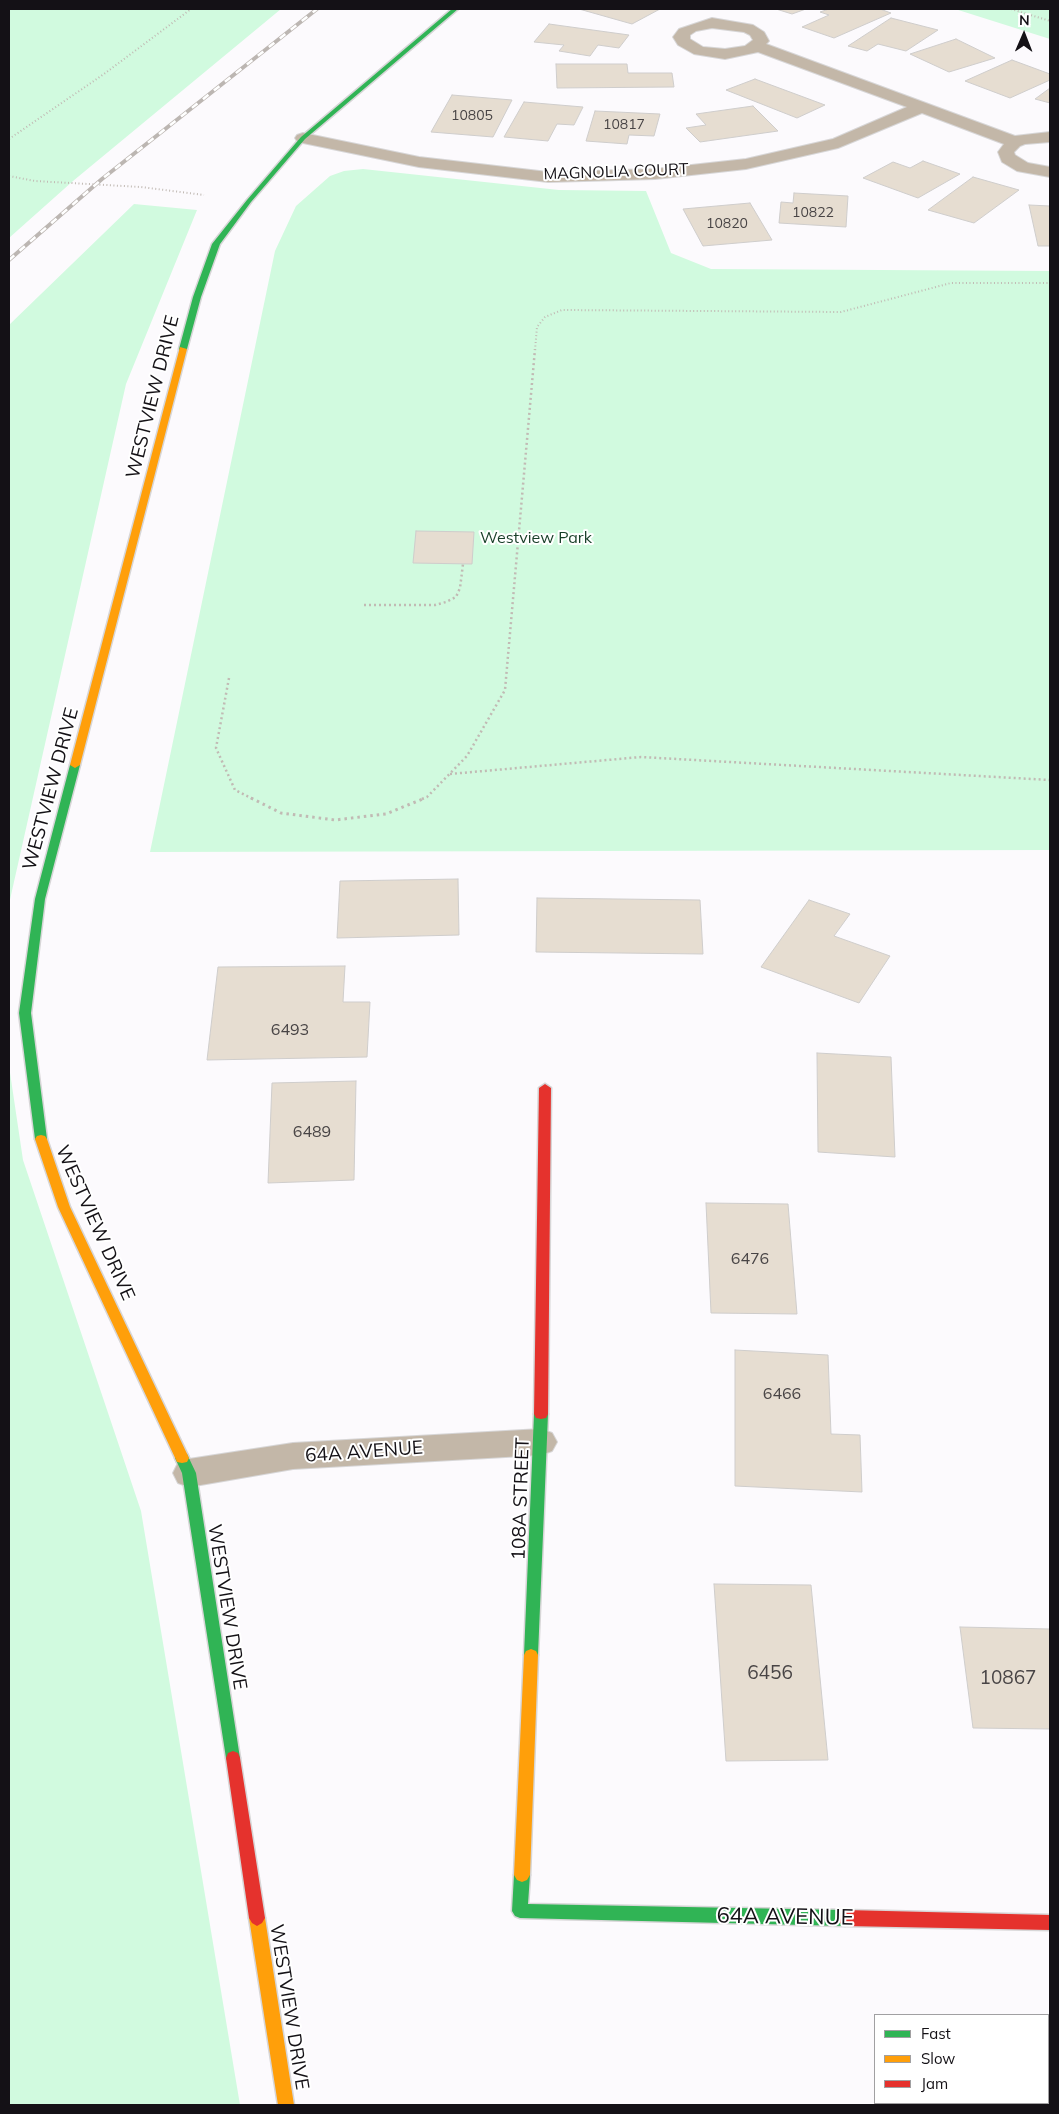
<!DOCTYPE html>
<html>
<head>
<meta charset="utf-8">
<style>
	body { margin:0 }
	#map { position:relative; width:1059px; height:2114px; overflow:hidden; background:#fcfafd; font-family:Mulish,sans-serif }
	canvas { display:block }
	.frame { position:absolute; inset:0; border:10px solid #141116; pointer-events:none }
	.legend { position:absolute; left:874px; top:2014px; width:175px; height:90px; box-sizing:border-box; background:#fff; border:1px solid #a1a0a2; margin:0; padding:6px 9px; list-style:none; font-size:15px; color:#141116 }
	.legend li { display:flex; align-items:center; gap:10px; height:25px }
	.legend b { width:25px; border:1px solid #a1a0a2 }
	.north { position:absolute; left:999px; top:10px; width:50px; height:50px; -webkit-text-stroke:4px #fff; paint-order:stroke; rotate:1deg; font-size:14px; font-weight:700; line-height:20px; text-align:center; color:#141116 }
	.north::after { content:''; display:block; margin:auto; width:18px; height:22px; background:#141116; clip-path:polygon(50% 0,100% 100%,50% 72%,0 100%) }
</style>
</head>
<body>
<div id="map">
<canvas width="1059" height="2114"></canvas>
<div class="frame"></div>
<ul class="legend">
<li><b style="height:6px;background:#30b455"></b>Fast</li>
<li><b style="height:6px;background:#ff9f0a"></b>Slow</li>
<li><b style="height:6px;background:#e5322d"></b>Jam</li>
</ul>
<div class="north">N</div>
</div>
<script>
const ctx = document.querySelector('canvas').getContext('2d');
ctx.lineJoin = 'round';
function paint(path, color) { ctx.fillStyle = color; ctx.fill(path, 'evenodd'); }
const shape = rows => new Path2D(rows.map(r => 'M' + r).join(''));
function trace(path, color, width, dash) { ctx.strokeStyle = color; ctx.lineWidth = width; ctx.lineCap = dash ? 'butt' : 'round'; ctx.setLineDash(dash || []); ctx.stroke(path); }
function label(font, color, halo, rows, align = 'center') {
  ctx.font = font + ' Mulish,sans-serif'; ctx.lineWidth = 4; ctx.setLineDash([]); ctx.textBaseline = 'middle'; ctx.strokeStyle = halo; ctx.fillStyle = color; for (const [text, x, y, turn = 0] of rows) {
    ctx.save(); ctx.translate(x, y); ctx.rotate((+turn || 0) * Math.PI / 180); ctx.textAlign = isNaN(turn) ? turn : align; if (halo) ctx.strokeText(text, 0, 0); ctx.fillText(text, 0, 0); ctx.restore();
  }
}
paint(shape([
	[9,9,281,9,73,181,9,238],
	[955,9,1050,9,1050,39],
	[363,169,559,190,646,191,671,253,711,269,1050,271,1050,850,150,852,275,251,296,206,330,176,344,171],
	[134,204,197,210,126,384,9,904,9,325],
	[9,1066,23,1160,141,1511,240,2105,9,2105]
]), '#d1fadf');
const building = shape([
	[579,9,660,9,632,24,579,9],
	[776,9,806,9,792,14,776,9],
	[829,9,880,9,891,13,834,38,802,27,829,15,820,12,829,9],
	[891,18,938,30,906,51,878,44,867,51,848,46,891,18],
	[549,24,629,35,619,48,598,45,590,56,559,51,564,45,534,42,549,24],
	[956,39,995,58,949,72,910,54,956,39],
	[1012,60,1050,74,1050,80,1010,98,965,81,1012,60],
	[556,64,627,64,628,73,672,73,674,87,557,88,556,64],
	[755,79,825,105,797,118,726,90,755,79],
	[1050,88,1050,103,1035,99,1050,88],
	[452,95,512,100,493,137,431,132,452,95],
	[524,102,583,107,574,125,557,124,548,141,504,137,524,102],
	[753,106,778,131,700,142,686,128,706,125,696,114,753,106],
	[595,111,660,114,654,136,629,135,627,144,586,141,595,111],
	[923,161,960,174,918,198,863,178,893,162,910,168,923,161],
	[973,177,1019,190,974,223,928,210,973,177],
	[794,193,848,196,846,227,779,223,781,202,793,203,794,193],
	[750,203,772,240,703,246,683,209,750,203],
	[1029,205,1050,206,1050,246,1038,246,1029,205],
	[416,531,474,532,472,564,413,563,416,531],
	[458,879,459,935,337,938,340,881,458,879],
	[537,898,700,900,703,954,536,952,537,898],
	[809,900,850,914,834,936,890,956,859,1003,761,967,809,900],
	[345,966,343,1002,370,1002,367,1057,207,1060,218,967,345,966],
	[817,1053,891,1057,895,1157,818,1152,817,1053],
	[356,1081,354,1180,268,1183,272,1083,356,1081],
	[706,1203,788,1204,797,1314,711,1313,706,1203],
	[735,1350,828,1355,831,1434,860,1435,862,1492,735,1486,735,1350],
	[714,1584,811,1585,828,1760,726,1761,714,1584],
	[960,1627,1050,1629,1050,1729,973,1728,960,1627]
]);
paint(building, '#e6ddd1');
trace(building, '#cfcdcc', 1);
const street = shape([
	[712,18,753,25,764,32,769,41,766,44,1015,136,1050,132,1050,142,1025,144,1020,146,1014,152,1015,155,1028,163,1050,167,1050,177,1017,171,1002,162,998,152,1004,144,922,113,838,148,746,169,655,179,548,182,419,167,303,143,297,141,295,138,297,135,303,133,419,157,548,172,655,169,746,159,833,139,907,107,758,52,725,59,694,54,678,45,673,37,679,29,712,18],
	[712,28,744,32,750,35,753,40,745,46,725,49,703,47,690,39,690,35,696,31,712,28],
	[541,1429,552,1433,557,1442,552,1451,541,1455,293,1469,189,1487,178,1483,173,1473,178,1463,189,1459,293,1443,541,1429]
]);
const fast = shape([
	[452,9,458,9,305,139,251,202,220,244,201,297,187,349,180,351,179,349,193,297,212,244,247,200,301,137,452,9],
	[75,762,80,765,45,899,31,1013,47,1139,45,1142,41,1143,37,1142,35,1139,19,1013,35,899,70,765,75,762],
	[541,1409,546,1410,548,1414,538,1655,536,1659,531,1661,526,1659,524,1655,534,1414,536,1410,541,1409],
	[182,1453,187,1454,196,1473,240,1758,238,1763,233,1765,228,1763,226,1758,182,1473,175,1458,177,1454,182,1453],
	[522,1868,527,1870,530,1875,528,1904,845,1910,850,1913,853,1918,850,1923,845,1926,520,1918,515,1916,512,1911,514,1875,517,1870,522,1868]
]);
const slow = shape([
	[180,347,187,349,80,765,75,768,70,765,180,347],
	[41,1135,45,1136,47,1139,70,1207,189,1458,187,1462,182,1463,177,1462,58,1207,35,1139,37,1136,41,1135],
	[531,1649,536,1651,538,1655,530,1875,527,1880,522,1882,517,1880,514,1875,524,1655,526,1651,531,1649],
	[257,1910,262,1913,265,1918,294,2105,278,2105,249,1918,252,1913,257,1910]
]);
const jam = shape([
	[545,1084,551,1088,548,1414,546,1418,541,1419,536,1418,534,1414,539,1088,545,1084],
	[233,1751,238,1753,240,1758,265,1918,262,1923,257,1926,252,1923,249,1918,226,1758,228,1753,233,1751],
	[845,1910,1050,1915,1050,1930,845,1926,840,1923,837,1918,840,1913,845,1910]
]);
trace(street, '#d7d6d7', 2);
trace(fast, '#d7d6d7', 3);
trace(slow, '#d7d6d7', 3);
trace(jam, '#d7d6d7', 3);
trace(shape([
	[1011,9,1050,21],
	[9,139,104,74,191,9],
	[9,176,35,181,141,187,204,195],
	[535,350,537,327,545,317,562,310,841,312,951,283,1050,283]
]), '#c1bab4', 2, [1, 2.5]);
trace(shape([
	[364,605,435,605,446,602,456,597,460,588,463,564],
	[229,678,216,748,235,790,253,799],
	[450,774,641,757,1050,780],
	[422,799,427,797,467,756,505,690,535,349]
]), '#c1bab4', 2.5, [2, 3]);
trace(shape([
	[251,798,281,813,335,820,386,814,425,798]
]), '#c1bab4', 3, [2.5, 4]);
paint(street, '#c3b7a8');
paint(fast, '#30b455');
paint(slow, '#ff9f0a');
paint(jam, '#e5322d');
const rail = shape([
	[9,260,102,179,317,9]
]);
trace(rail, '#bcb6b2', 4);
trace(rail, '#fff', 2.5, [7]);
label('14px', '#484445', null, [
	["10805",472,116],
	["10817",624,125],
	["10822",813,213],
	["10820",727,224]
]);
label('16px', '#141116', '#fff', [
	["MAGNOLIA COURT",616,172,-2]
]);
label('16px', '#173e27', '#fff', [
	["Westview Park",536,538]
]);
label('16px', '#484445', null, [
	["6493",290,1030],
	["6489",312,1132],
	["6476",750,1259],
	["6466",782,1394]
]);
label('19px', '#141116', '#fff', [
	["WESTVIEW DRIVE",153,397,-76],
	["WESTVIEW DRIVE",51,789,-75],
	["WESTVIEW DRIVE",95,1223,66],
	["64A AVENUE",364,1452,-4],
	["108A STREET",521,1499,-88],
	["WESTVIEW DRIVE",227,1607,81],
	["WESTVIEW DRIVE",289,2007,81]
]);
label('19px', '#484445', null, [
	["6456",770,1673],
	["10867",1008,1678]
]);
label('22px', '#141116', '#fff', [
	["64A AVENUE",785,1917,1]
]);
</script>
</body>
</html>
